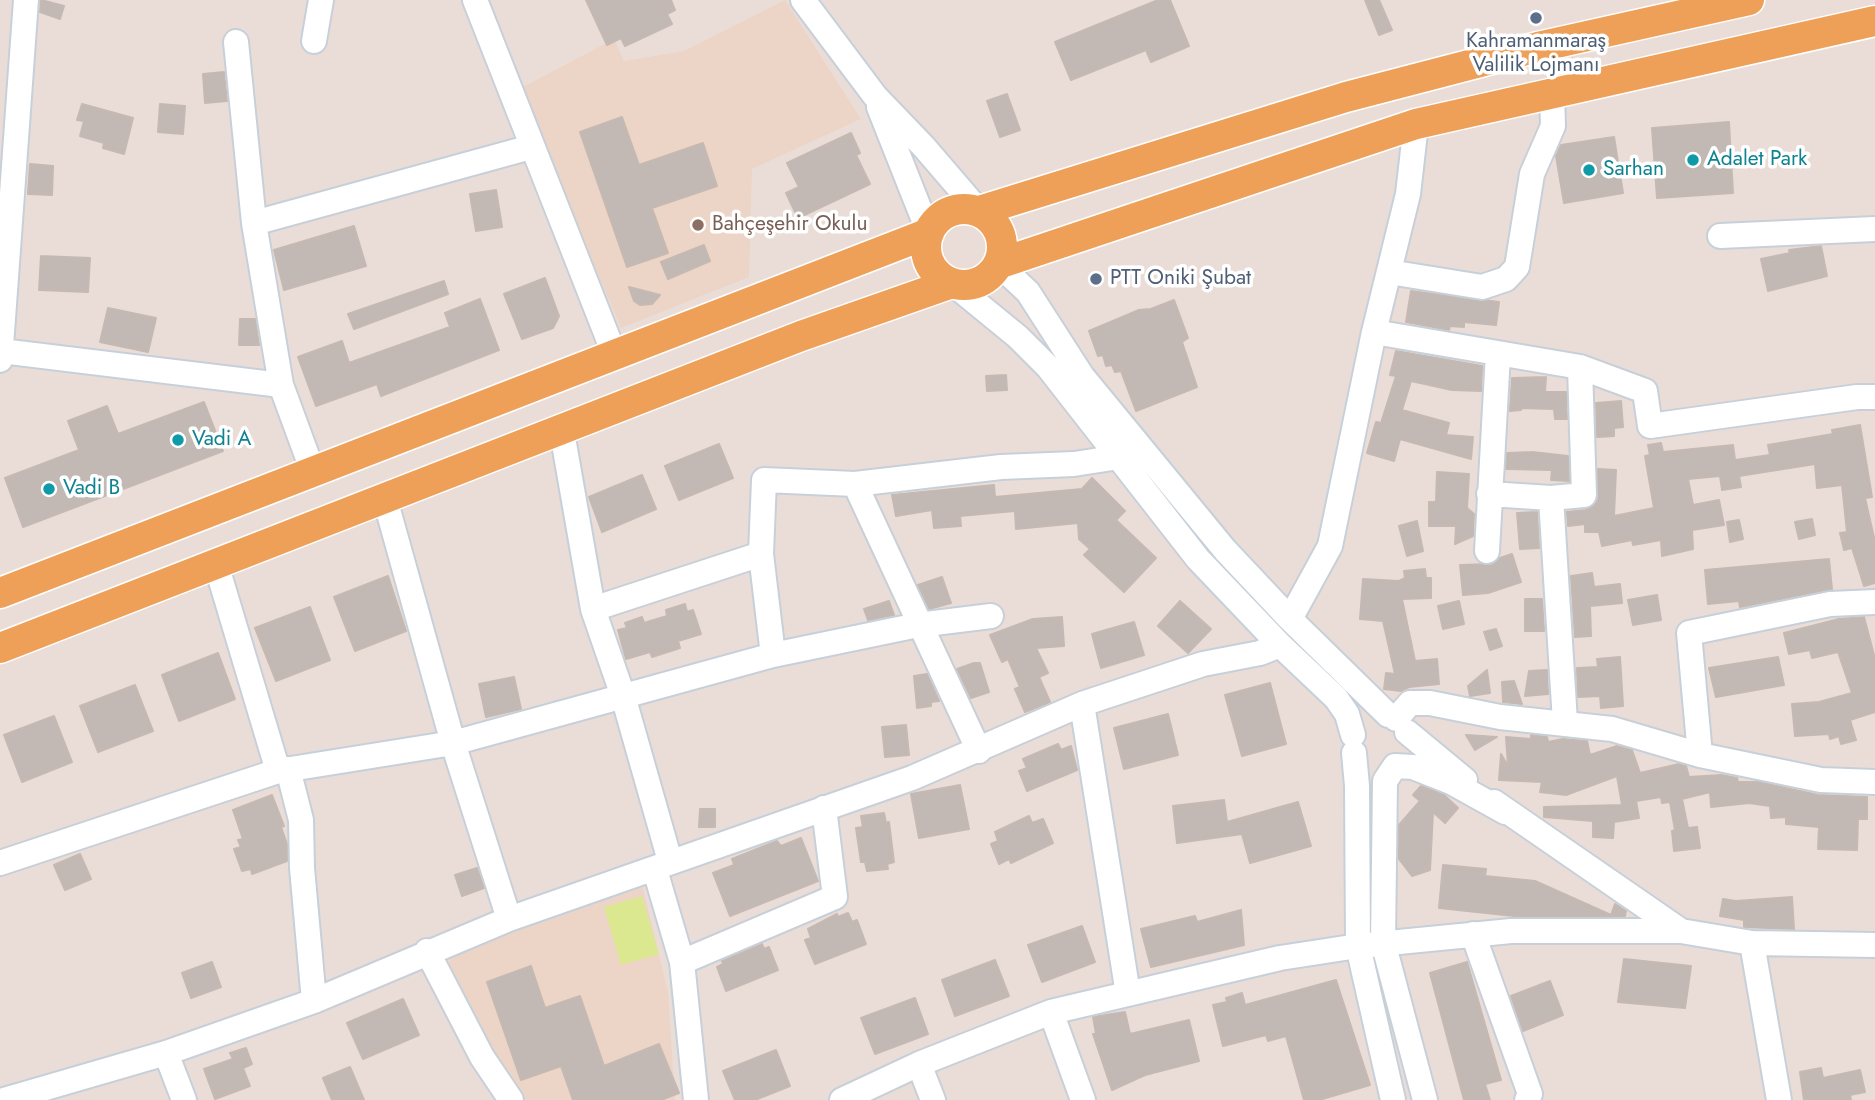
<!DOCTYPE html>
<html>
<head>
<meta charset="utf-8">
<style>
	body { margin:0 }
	canvas { display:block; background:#eaddd8 }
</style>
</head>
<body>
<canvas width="1875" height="1100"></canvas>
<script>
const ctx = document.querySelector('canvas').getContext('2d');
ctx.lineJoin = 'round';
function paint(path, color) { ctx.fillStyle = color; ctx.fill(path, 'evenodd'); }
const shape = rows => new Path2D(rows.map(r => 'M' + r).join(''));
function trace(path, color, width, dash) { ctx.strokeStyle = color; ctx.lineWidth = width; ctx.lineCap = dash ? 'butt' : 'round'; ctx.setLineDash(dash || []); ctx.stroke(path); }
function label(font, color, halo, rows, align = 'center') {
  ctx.font = font + ' Jost,sans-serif'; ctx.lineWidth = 7; ctx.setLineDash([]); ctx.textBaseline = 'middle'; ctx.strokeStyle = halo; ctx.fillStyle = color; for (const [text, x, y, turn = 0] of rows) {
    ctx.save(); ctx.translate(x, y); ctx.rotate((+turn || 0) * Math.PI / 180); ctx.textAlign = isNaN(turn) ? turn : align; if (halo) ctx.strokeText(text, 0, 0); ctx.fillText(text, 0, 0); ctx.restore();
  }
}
paint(shape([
	[785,0,861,119,752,169,749,277,621,328,519,89,614,39,624,61,684,51],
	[633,883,643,888,668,992,675,1100,518,1100,447,970,451,954]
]), '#ecd5c7');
paint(shape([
	[642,896,659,954,621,965,604,907]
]), '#dce890');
const building = shape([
	[41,0,64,6,60,19,40,12,41,0],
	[586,0,671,0,675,10,667,14,672,24,625,46,621,38,607,45,586,0],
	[1158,0,1170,0,1189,46,1151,62,1146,50,1071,80,1055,42,1158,0],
	[1365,0,1379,0,1392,30,1379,35,1365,0],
	[224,72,227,101,205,103,203,74,224,72],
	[1007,94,1020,130,1000,137,987,101,1007,94],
	[82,104,133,118,124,154,103,148,104,143,80,136,84,121,77,120,82,104],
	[160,104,185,106,183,134,158,132,160,104],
	[622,117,639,165,703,143,717,186,652,208,668,253,627,267,580,132,622,117],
	[1729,122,1733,193,1657,198,1652,128,1729,122],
	[851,133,860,153,856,155,870,184,798,218,786,193,799,187,787,163,851,133],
	[1614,137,1623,193,1564,203,1556,156,1561,145,1614,137],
	[30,164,53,166,52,195,28,194,30,164],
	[496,190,502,227,476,231,470,194,496,190],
	[354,226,366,266,284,290,274,250,354,226],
	[704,245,710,261,668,279,661,262,704,245],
	[1821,246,1827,276,1768,291,1761,259,1790,253,1789,250,1821,246],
	[41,256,90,258,88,292,39,290,41,256],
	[545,278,559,316,553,328,522,339,504,294,545,278],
	[444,281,448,294,354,329,348,314,444,281],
	[629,287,660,295,652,304,640,305,634,301,629,287],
	[1411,291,1499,302,1496,325,1464,322,1464,327,1450,326,1449,330,1406,322,1411,291],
	[480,299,499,350,381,396,377,384,316,406,298,357,342,341,349,363,450,327,445,313,480,299],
	[1174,300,1188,338,1182,342,1197,387,1136,411,1121,371,1115,372,1112,365,1106,366,1103,355,1098,356,1089,331,1139,310,1151,309,1174,300],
	[108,308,156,318,148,352,100,342,108,308],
	[240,319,255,319,259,345,239,345,240,319],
	[1396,351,1482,366,1481,391,1452,390,1411,381,1402,410,1449,423,1446,435,1473,437,1471,459,1400,439,1394,461,1367,453,1376,422,1381,423,1396,376,1390,375,1396,351],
	[1006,375,1007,390,987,391,986,376,1006,375],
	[1546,377,1545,392,1566,392,1567,419,1555,419,1554,409,1521,408,1521,410,1510,411,1512,378,1546,377],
	[1621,401,1623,427,1614,428,1614,436,1597,437,1596,403,1621,401],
	[204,402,223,451,23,527,5,478,79,450,68,421,107,406,118,434,204,402],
	[1860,425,1872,497,1865,498,1875,542,1875,583,1864,586,1852,548,1844,550,1840,533,1847,532,1842,485,1817,488,1815,464,1739,476,1741,487,1722,490,1720,476,1688,479,1693,505,1719,500,1724,525,1692,530,1693,549,1662,556,1661,540,1633,545,1632,540,1602,546,1599,532,1585,532,1585,524,1568,526,1567,512,1586,510,1597,502,1598,469,1616,470,1614,516,1654,508,1645,456,1650,455,1648,445,1661,443,1663,452,1733,445,1735,460,1770,455,1768,445,1833,434,1832,430,1860,425],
	[719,444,733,478,679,500,665,466,719,444],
	[1532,452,1568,456,1569,481,1551,480,1552,470,1506,469,1507,453,1532,452],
	[1437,472,1469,474,1467,508,1474,514,1473,536,1455,544,1456,526,1429,526,1429,502,1436,502,1437,472],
	[642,475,656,509,602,532,589,497,642,475],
	[1092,478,1125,511,1116,520,1156,558,1124,592,1084,555,1090,549,1079,539,1078,523,1016,529,1015,511,960,516,961,526,934,528,932,510,896,516,892,495,994,485,995,497,1082,489,1092,478],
	[1537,512,1539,548,1520,549,1517,513,1537,512],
	[1812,519,1815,535,1799,539,1795,522,1812,519],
	[1739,520,1743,539,1730,542,1727,522,1739,520],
	[1417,521,1423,551,1407,556,1399,526,1417,521],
	[1512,554,1521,582,1488,593,1463,595,1460,565,1493,564,1500,558,1512,554],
	[1829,559,1832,589,1740,607,1739,601,1708,604,1705,570,1829,559],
	[1425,569,1426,578,1431,578,1431,598,1402,599,1415,661,1437,659,1439,684,1409,687,1401,691,1384,689,1386,673,1395,674,1383,621,1360,619,1363,579,1399,581,1405,578,1404,571,1425,569],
	[1592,573,1594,587,1620,584,1622,603,1590,606,1591,636,1575,637,1571,576,1592,573],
	[388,576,406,631,355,651,334,597,388,576],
	[942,577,951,603,929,609,918,585,942,577],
	[1657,595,1661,620,1633,625,1628,600,1657,595],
	[1525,599,1542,599,1544,631,1525,631,1525,599],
	[889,601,894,615,868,620,864,609,889,601],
	[1180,601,1211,629,1188,653,1158,626,1180,601],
	[1459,601,1464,624,1443,629,1438,606,1459,601],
	[685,604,687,612,693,610,701,634,678,641,680,648,652,657,650,652,626,659,618,630,627,628,625,623,642,617,644,623,667,616,666,610,685,604],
	[310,607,330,660,276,681,255,628,310,607],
	[1062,617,1064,646,1036,648,1048,673,1039,677,1050,702,1025,712,1015,689,1020,687,1008,659,1002,662,990,635,1033,619,1062,617],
	[1864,617,1875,659,1875,712,1850,720,1856,740,1841,744,1839,736,1830,739,1829,734,1795,736,1792,704,1819,702,1852,693,1838,652,1812,658,1810,650,1789,654,1784,633,1839,619,1864,617],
	[1134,622,1144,655,1101,668,1092,634,1134,622],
	[1496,629,1502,646,1490,650,1484,632,1496,629],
	[218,653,235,699,179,721,162,675,218,653],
	[1620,657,1623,706,1601,708,1600,696,1578,697,1577,668,1598,667,1597,659,1620,657],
	[1778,657,1784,685,1716,697,1709,668,1778,657],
	[974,663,980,663,989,692,971,698,957,669,974,663],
	[1487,670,1490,693,1470,696,1468,686,1487,670],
	[1547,670,1548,694,1525,696,1529,671,1547,670],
	[927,674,939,701,931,702,931,706,917,708,914,676,927,674],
	[514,677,521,709,486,717,479,684,514,677],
	[1514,681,1522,704,1503,702,1502,682,1514,681],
	[1270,683,1286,744,1242,756,1225,695,1270,683],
	[135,685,153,731,98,752,80,706,135,685],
	[1168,714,1178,755,1124,769,1114,728,1168,714],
	[54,716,72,762,22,782,4,735,54,716],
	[906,725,909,755,885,757,882,727,906,725],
	[1466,735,1497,737,1475,750,1466,735],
	[1531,735,1547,737,1548,742,1563,739,1587,741,1590,755,1617,746,1632,750,1640,773,1679,764,1686,766,1689,777,1721,775,1737,778,1738,782,1759,782,1818,795,1867,797,1867,819,1858,819,1857,850,1818,849,1819,827,1786,824,1786,817,1771,818,1770,806,1749,803,1711,807,1710,792,1682,799,1688,828,1697,827,1700,848,1674,851,1672,831,1675,830,1670,802,1662,803,1661,797,1636,801,1639,818,1614,822,1613,838,1593,837,1593,821,1544,817,1544,807,1622,805,1617,776,1566,795,1540,792,1542,782,1499,780,1501,754,1508,766,1506,737,1531,739,1531,735],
	[1058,744,1061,750,1071,746,1077,770,1027,791,1019,771,1027,768,1023,759,1058,744],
	[960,785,969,829,919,838,911,794,960,785],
	[1421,786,1444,795,1458,808,1445,823,1433,812,1430,870,1412,876,1399,859,1399,825,1420,801,1413,795,1421,786],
	[272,795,284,826,281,827,287,844,287,861,252,874,251,869,242,871,234,849,241,847,238,840,243,839,233,810,272,795],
	[1224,800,1227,822,1298,802,1311,846,1250,863,1242,834,1177,843,1173,806,1224,800],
	[700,809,715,809,715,827,699,827,700,809],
	[884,813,886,823,889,822,894,862,887,864,888,869,867,871,865,862,861,862,856,828,863,827,861,816,884,813],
	[1029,816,1032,823,1043,819,1053,843,1011,863,1009,859,999,864,991,844,998,841,995,832,1029,816],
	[801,838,818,881,730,916,713,873,734,865,732,859,777,841,781,846,801,838],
	[80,854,91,879,65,890,54,865,80,854],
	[1443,865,1486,869,1485,876,1535,881,1611,915,1615,904,1626,911,1625,916,1514,916,1439,908,1443,865],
	[477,868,484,888,462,896,455,875,477,868],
	[1792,897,1794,929,1744,927,1744,920,1720,916,1723,899,1736,901,1792,897],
	[1241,910,1244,945,1151,967,1141,929,1195,916,1197,922,1241,910],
	[848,913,852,922,857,920,866,944,815,964,805,940,811,938,808,929,837,914,838,917,848,913],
	[1082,926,1095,962,1042,982,1028,945,1082,926],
	[762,944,764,949,769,947,778,970,726,991,717,967,723,964,722,961,762,944],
	[1624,959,1691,966,1685,1008,1618,1002,1624,959],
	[995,960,1009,996,955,1016,942,980,995,960],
	[212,962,221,987,191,998,182,973,212,962],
	[1467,962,1501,1080,1485,1084,1490,1100,1464,1100,1430,973,1467,962],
	[531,966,545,1008,580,996,604,1066,659,1044,679,1093,661,1100,573,1100,561,1066,521,1080,487,982,531,966],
	[1336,980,1370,1085,1319,1100,1304,1100,1286,1036,1268,1041,1266,1035,1223,1046,1213,1005,1227,1002,1226,998,1242,993,1245,1005,1336,980],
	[1550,981,1563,1015,1523,1031,1511,996,1550,981],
	[915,998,928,1034,875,1054,861,1018,915,998],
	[403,999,419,1035,363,1059,347,1023,403,999],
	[1125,1012,1130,1034,1189,1020,1199,1061,1145,1075,1112,1090,1093,1034,1096,1034,1093,1017,1125,1012],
	[246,1048,252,1064,243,1068,250,1086,215,1099,204,1069,233,1059,230,1053,246,1048],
	[776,1050,790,1086,755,1100,735,1100,723,1071,776,1050],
	[350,1067,364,1100,332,1100,323,1078,350,1067],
	[1821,1068,1823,1078,1860,1070,1865,1092,1850,1095,1851,1100,1804,1100,1800,1072,1821,1068]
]);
paint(building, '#c2b9b4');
trace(building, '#c5b9b2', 2);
const minor = shape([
	[475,0,615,356],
	[803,0,875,96,924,147,979,211],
	[314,41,321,0],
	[236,42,254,223,281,385,313,472],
	[879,107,929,233],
	[254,223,531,147],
	[1720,236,1875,229],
	[998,264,1028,292,1082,376,1225,550,1290,619,1388,715],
	[1389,272,1482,287,1506,279,1517,267,1532,174,1553,126,1552,93],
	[952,283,1018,337,1048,367,1198,559,1280,645,1336,698,1347,714,1353,735],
	[1374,332,1580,367,1645,391,1650,426,1857,397,1875,397],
	[1,351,281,385],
	[0,360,26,0],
	[562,432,593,609,623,696,670,861],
	[855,484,979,751],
	[1489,494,1551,498,1584,495,1580,367],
	[1551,498,1565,722],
	[385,499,453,743,509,919],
	[1487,551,1498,354],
	[216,564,278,771],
	[593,609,761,554],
	[1290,619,1330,546,1374,332,1408,194,1416,124],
	[773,655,761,554,764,480,855,484,1001,467,1074,464,1119,457],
	[1082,704,1128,994],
	[1396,719,1410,703,1430,703,1500,717,1612,729,1700,755,1821,780,1875,782],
	[1407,732,1465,780],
	[1354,753,1357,786,1358,946,1393,1100],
	[1700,755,1689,633,1830,604,1875,602],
	[288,769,301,820,302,868,314,1001],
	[1494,802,1681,931],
	[0,863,278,771,453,743,773,655,918,625,991,616],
	[655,870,682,962,696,1100],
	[1473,934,1530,1094,1527,1100],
	[1752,943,1779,1100],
	[427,951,482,1057,511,1100],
	[682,962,835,897,824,808],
	[1051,1012,1083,1100],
	[166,1053,184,1100],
	[919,1064,933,1100],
	[4,1100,166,1053,314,1001,509,919,912,778,1082,704,1203,664,1260,653,1280,645],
	[842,1100,919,1064,1051,1012,1280,958,1358,946,1511,931,1681,931,1752,943,1875,945],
	[1425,1100,1383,942,1385,781,1395,766,1413,767,1451,782,1505,812]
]);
const major = shape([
	'926 247a38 38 0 1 1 76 0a38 38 0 1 1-76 0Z',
	[979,211,1346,97,1538,47,1749,0],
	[998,264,1416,124,1875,21],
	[0,593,929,233],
	[0,648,801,336,952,283]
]);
trace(minor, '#c7d0d9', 28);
trace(major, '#fff', 33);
trace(minor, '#fff', 24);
trace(major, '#eea059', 30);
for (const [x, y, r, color] of [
	[1536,18,7,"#5c6f8a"],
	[1693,160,7,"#0f9aa8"],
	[1589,170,7,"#0f9aa8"],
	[698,225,7,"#8d6e63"],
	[1096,279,7,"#5c6f8a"],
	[178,440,7,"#0f9aa8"],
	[49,489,7,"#0f9aa8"]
]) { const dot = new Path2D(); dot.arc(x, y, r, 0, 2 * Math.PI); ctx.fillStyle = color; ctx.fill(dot); trace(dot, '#fff', 2.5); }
label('21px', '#4e5e75', '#fff', [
	["Kahramanmaraş",1536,42],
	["Valilik Lojmanı",1536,66],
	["PTT Oniki Şubat",1110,279,"left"]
]);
label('21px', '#0d838f', '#fff', [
	["Adalet Park",1707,160],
	["Sarhan",1603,170],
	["Vadi A",192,440],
	["Vadi B",63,489]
], 'left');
label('21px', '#785e54', '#fff', [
	["Bahçeşehir Okulu",712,225]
], 'left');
</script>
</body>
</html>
